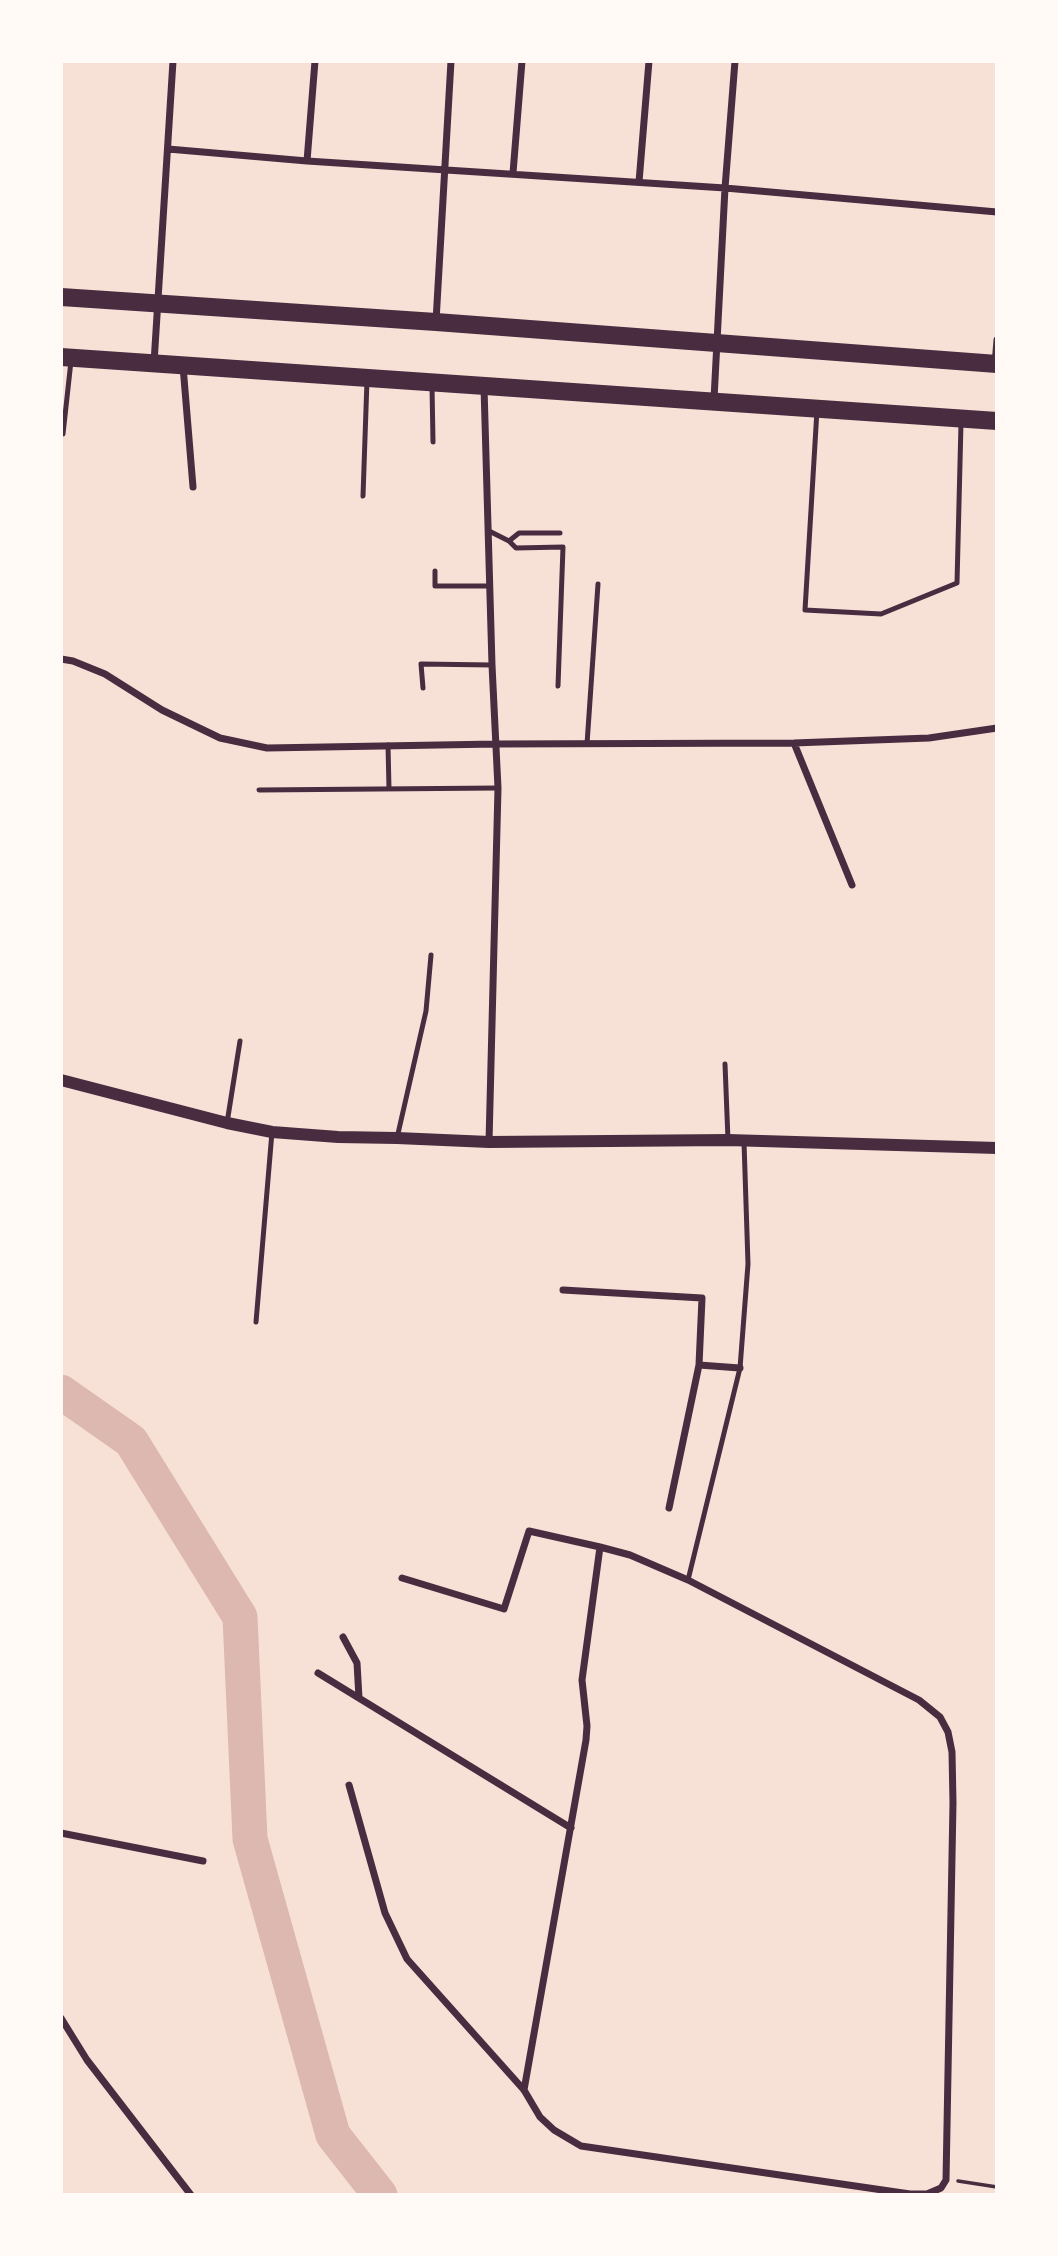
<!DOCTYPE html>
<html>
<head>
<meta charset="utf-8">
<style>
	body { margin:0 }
	#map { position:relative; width:1058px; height:2256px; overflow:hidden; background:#f7e1d7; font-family:Ubuntu,sans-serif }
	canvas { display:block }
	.frame { position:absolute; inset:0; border:63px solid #fffaf5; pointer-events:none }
</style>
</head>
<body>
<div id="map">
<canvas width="1058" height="2256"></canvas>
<div class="frame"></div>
</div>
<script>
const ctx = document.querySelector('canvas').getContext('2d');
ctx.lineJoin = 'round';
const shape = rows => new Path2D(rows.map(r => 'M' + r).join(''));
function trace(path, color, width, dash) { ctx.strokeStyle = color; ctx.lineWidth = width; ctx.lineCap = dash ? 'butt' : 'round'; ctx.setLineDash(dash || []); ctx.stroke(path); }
trace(shape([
	[61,1392,131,1441,240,1617,250,1839,333,2135,380,2195]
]), '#dcb8b0', 35);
trace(shape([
	[958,2181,997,2187]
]), '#4a2c40', 3.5);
trace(shape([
	[432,386,433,442],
	[817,410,805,610,881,614,957,583,961,423],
	[61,434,63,434,71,361],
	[363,496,367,380],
	[489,531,509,541,519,533,560,533],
	[509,541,516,548,563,547,558,686],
	[435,571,435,586,489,586],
	[423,688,421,664,492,665],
	[587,744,598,584],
	[388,745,389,789],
	[259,790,498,788],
	[725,1064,728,1140],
	[227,1123,240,1041],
	[397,1138,426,1011,431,955],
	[256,1322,272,1132],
	[688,1580,740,1368,748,1264,744,1142]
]), '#4a2c40', 5);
trace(shape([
	[168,149,307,161,725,188,997,212],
	[307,161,315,61],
	[513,173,522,61],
	[639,182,649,61],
	[436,321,451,61],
	[154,363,173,61],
	[995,364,997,340],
	[183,366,193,487],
	[484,387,492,665,498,788,489,1142],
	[714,399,725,188,735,61],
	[61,659,73,661,105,674,162,710,220,738,267,748,496,744,794,743,929,738,997,728],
	[794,743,852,885],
	[563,1290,702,1298,699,1365,669,1508],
	[699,1365,740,1368],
	[343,1637,357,1663,359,1698],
	[318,1673,571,1828],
	[349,1785,385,1913,407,1959,524,2090,540,2117,554,2130,581,2146,910,2194,927,2194,941,2188,946,2180,953,1803,952,1752,948,1732,940,1717,919,1700,688,1580,630,1555,600,1547,529,1531,504,1609,402,1578],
	[61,1833,203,1861],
	[61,2018,87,2060,191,2195],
	[524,2090,586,1740,587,1726,582,1680,600,1547]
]), '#4a2c40', 7);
trace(shape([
	[61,1080,227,1123,272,1132,338,1137,397,1138,489,1142,728,1140,997,1148]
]), '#4a2c40', 12);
trace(shape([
	[61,297,436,322,997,364],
	[61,357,997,421]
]), '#4a2c40', 18);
</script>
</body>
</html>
